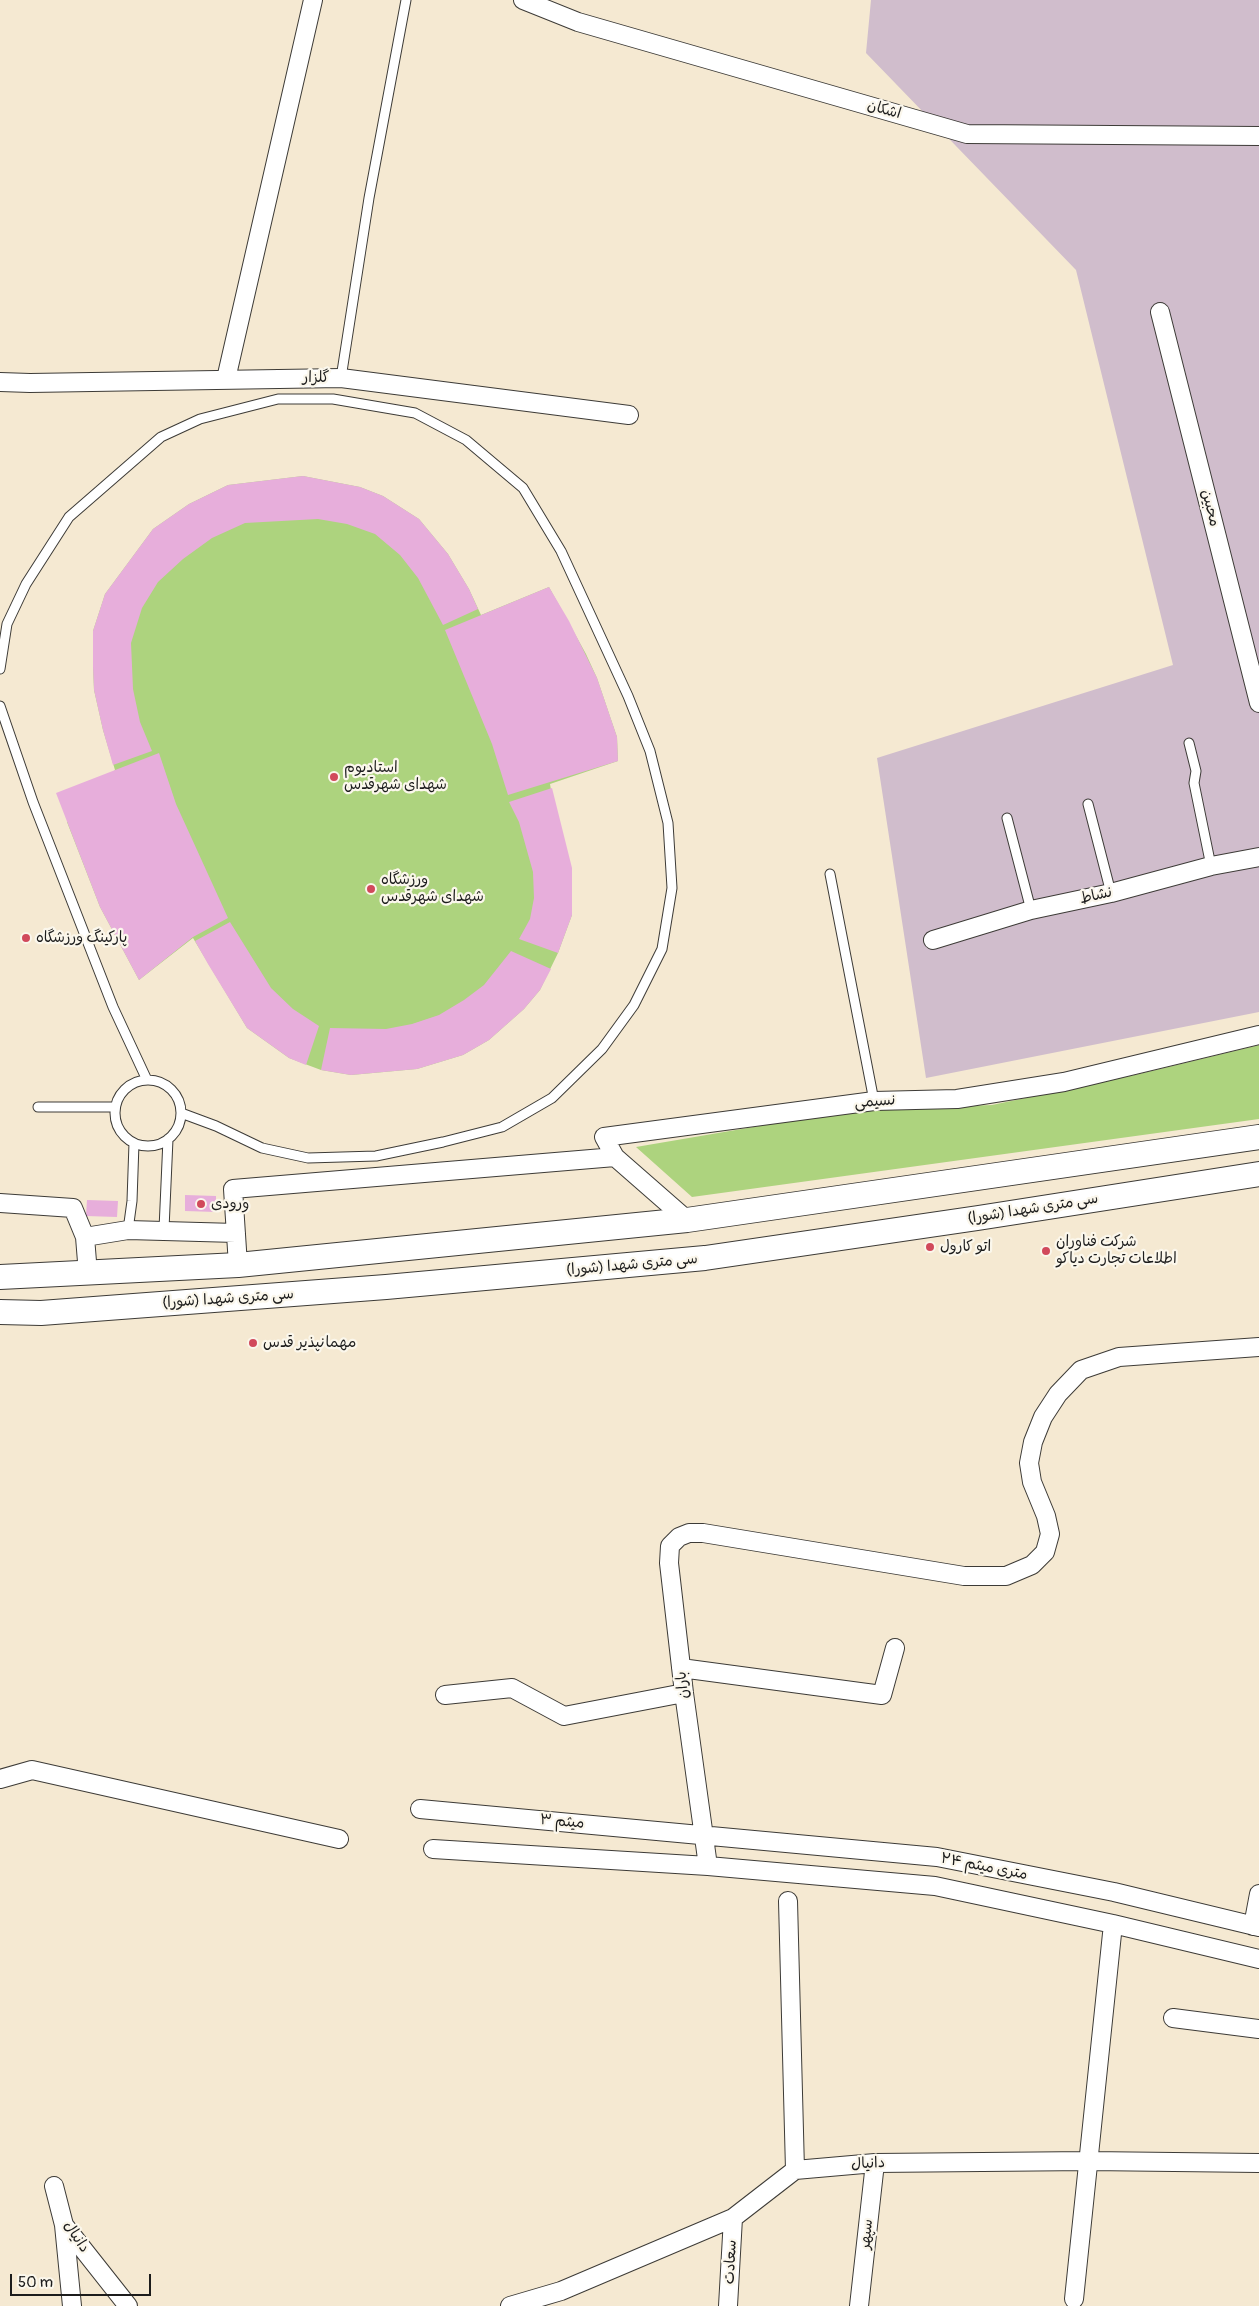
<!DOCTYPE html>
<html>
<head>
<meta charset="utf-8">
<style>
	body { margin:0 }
	#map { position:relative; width:1259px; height:2306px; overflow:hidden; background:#f5e9d2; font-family:Pangolin,sans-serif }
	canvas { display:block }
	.scale { position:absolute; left:10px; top:2274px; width:141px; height:22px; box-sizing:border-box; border:2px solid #1c1c1c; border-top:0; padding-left:6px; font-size:15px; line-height:18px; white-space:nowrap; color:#1c1c1c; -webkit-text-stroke:4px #fbf7ec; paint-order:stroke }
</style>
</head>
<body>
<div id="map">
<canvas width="1259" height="2306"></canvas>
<div class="scale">50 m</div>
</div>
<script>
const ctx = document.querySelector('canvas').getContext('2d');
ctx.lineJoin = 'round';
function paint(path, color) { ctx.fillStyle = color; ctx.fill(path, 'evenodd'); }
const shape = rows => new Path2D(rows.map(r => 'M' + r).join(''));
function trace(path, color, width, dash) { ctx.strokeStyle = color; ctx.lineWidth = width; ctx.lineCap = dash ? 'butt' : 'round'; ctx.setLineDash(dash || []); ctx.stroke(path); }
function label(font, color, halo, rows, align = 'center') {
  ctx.font = font + ' Pangolin,"Playpen Sans Arabic",sans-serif'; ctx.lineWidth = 4.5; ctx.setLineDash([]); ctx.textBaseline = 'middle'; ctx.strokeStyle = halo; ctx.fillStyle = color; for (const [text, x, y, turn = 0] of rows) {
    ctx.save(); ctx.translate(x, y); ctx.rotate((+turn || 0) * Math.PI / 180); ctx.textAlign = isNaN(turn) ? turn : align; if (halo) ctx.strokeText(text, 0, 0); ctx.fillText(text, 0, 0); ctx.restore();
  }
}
paint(shape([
	[871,0,1259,0,1259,1012,926,1078,877,758,1173,665,1076,270,866,53]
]), '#d0bdcc');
paint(shape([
	[303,476,360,487,383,496,419,519,448,554,469,589,481,615,549,587,586,654,597,678,617,737,618,761,550,784,572,915,558,953,540,990,524,1009,489,1040,463,1055,417,1069,351,1075,321,1070,289,1058,247,1028,193,938,139,980,100,907,67,822,115,770,103,730,94,690,93,667,93,631,105,594,153,529,189,504,228,485],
	[1259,1045,1259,1119,692,1197,636,1147,853,1110,992,1105,1139,1074]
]), '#add37e');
paint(shape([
	[303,476,360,487,383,496,419,519,448,554,469,589,478,609,443,625,418,578,400,555,375,534,347,524,318,519,245,523,212,538,183,559,158,582,142,608,131,643,133,689,140,722,152,751,113,765,103,730,94,690,93,667,93,631,105,594,153,529,189,504,228,485],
	[549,587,569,621,597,678,617,737,618,761,508,795,492,744,445,630],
	[159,753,176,804,228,918,193,937,139,980,100,907,56,793],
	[552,788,572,868,572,915,558,953,519,939,530,919,534,898,533,872,519,822,509,802],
	[230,922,271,988,293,1009,319,1026,306,1065,289,1058,247,1028,208,964,195,941],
	[511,951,551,969,540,990,524,1009,489,1040,463,1055,417,1069,351,1075,321,1070,330,1028,386,1029,412,1024,439,1015,464,1000,484,985],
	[185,1195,216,1196,216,1212,185,1211],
	[87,1200,118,1201,117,1217,86,1216]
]), '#e7aedb');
const service = shape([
	[341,378,369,198,406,0],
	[0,669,7,624,26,584,69,517,161,437,200,419,278,399,333,399,415,413,466,440,523,488,561,551,628,696,650,751,668,823,672,888,662,949,634,1005,602,1049,552,1098,502,1127,443,1142,376,1156,308,1158,262,1148,216,1126,181,1113],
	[0,706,33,802,113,1007,147,1080],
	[1189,743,1196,771,1194,783,1211,866],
	[1088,804,1111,893],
	[1007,818,1031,910],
	[830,874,874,1101],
	'115 1113a33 33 0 1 1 66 0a33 33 0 1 1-66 0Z',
	[38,1107,115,1107],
	[164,1229,168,1139],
	[128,1230,132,1201,134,1143]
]);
const minor = shape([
	[523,0,578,22,967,134,1259,136],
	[1160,312,1259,703],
	[226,379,313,0],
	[0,382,30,383,341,378,629,415],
	[933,940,1031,910,1111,893,1211,866,1259,857],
	[0,1203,73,1208,85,1237,88,1274],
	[687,1220,615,1157,604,1137,874,1101,957,1099,1064,1082,1259,1035],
	[85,1237,128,1230,236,1233],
	[238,1265,233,1189,615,1157],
	[681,1668,882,1695,895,1648],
	[445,1695,512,1688,564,1716,684,1693],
	[0,1779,32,1770,339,1839],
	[420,1809,937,1857,1114,1892,1259,1927],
	[433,1849,708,1866,935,1886,1113,1924,1259,1959],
	[708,1866,684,1693,669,1563,670,1546,679,1537,689,1533,703,1533,964,1576,1006,1576,1032,1565,1045,1552,1050,1534,1046,1516,1032,1482,1029,1463,1033,1442,1043,1417,1058,1394,1081,1370,1119,1357,1259,1347],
	[788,1901,795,2170],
	[1253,1926,1259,1894],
	[1173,2018,1259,2029],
	[54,2186,64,2225,128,2306],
	[64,2225,72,2306],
	[1074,2299,1113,1924],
	[510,2306,561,2291,733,2218,795,2170,875,2163,1089,2161,1259,2163],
	[728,2306,733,2218],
	[859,2306,875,2163]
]);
const secondary = shape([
	[0,1277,238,1265,687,1220,1259,1137],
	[0,1312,41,1313,386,1287,705,1258,978,1218,1259,1174]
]);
trace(service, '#3d3b37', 11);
trace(minor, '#3d3b37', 20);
trace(secondary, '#3d3b37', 26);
trace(service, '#fff', 9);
trace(minor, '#fff', 18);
trace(secondary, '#fff', 24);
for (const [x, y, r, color] of [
	[334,777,5,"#d1495b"],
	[371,889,5,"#d1495b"],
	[26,938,5,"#d1495b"],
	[201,1204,5,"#d1495b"],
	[930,1247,5,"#d1495b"],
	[1046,1251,5,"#d1495b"],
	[253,1343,5,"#d1495b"]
]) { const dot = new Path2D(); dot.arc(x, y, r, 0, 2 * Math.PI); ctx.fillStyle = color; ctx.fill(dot); trace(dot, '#fbf7ec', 2); }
label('15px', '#1c1c1c', '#fbf7ec', [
	["اشکان",884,110,16],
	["گلزار",316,378],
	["محبین",1210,508,76],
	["نشاط",1096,896,-13],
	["نسیمی",875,1102,-4],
	["سی متری شهدا (شورا)",1033,1209,-9],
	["سی متری شهدا (شورا)",632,1265,-5],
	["سی متری شهدا (شورا)",228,1299,-4],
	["باران",683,1685,-96],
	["میثم ۳",562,1822,5],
	["۲۴ متری میثم",984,1867,11],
	["دانیال",868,2164,-3],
	["سپهر",867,2234,-84],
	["دانیال",76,2237,56],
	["سعادت",731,2262,-87]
]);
label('15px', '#1c1c1c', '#fbf7ec', [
	["استادیوم",344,768],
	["شهدای شهرقدس",344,785],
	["ورزشگاه",381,880],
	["شهدای شهرقدس",381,897],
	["پارکینگ ورزشگاه",36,938],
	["ورودی",211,1204],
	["شرکت فناوران",1056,1242],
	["اطلاعات تجارت دیاکو",1056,1259],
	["اتو کارول",940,1247],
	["مهمانپذیر قدس",263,1343]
], 'left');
</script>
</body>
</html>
